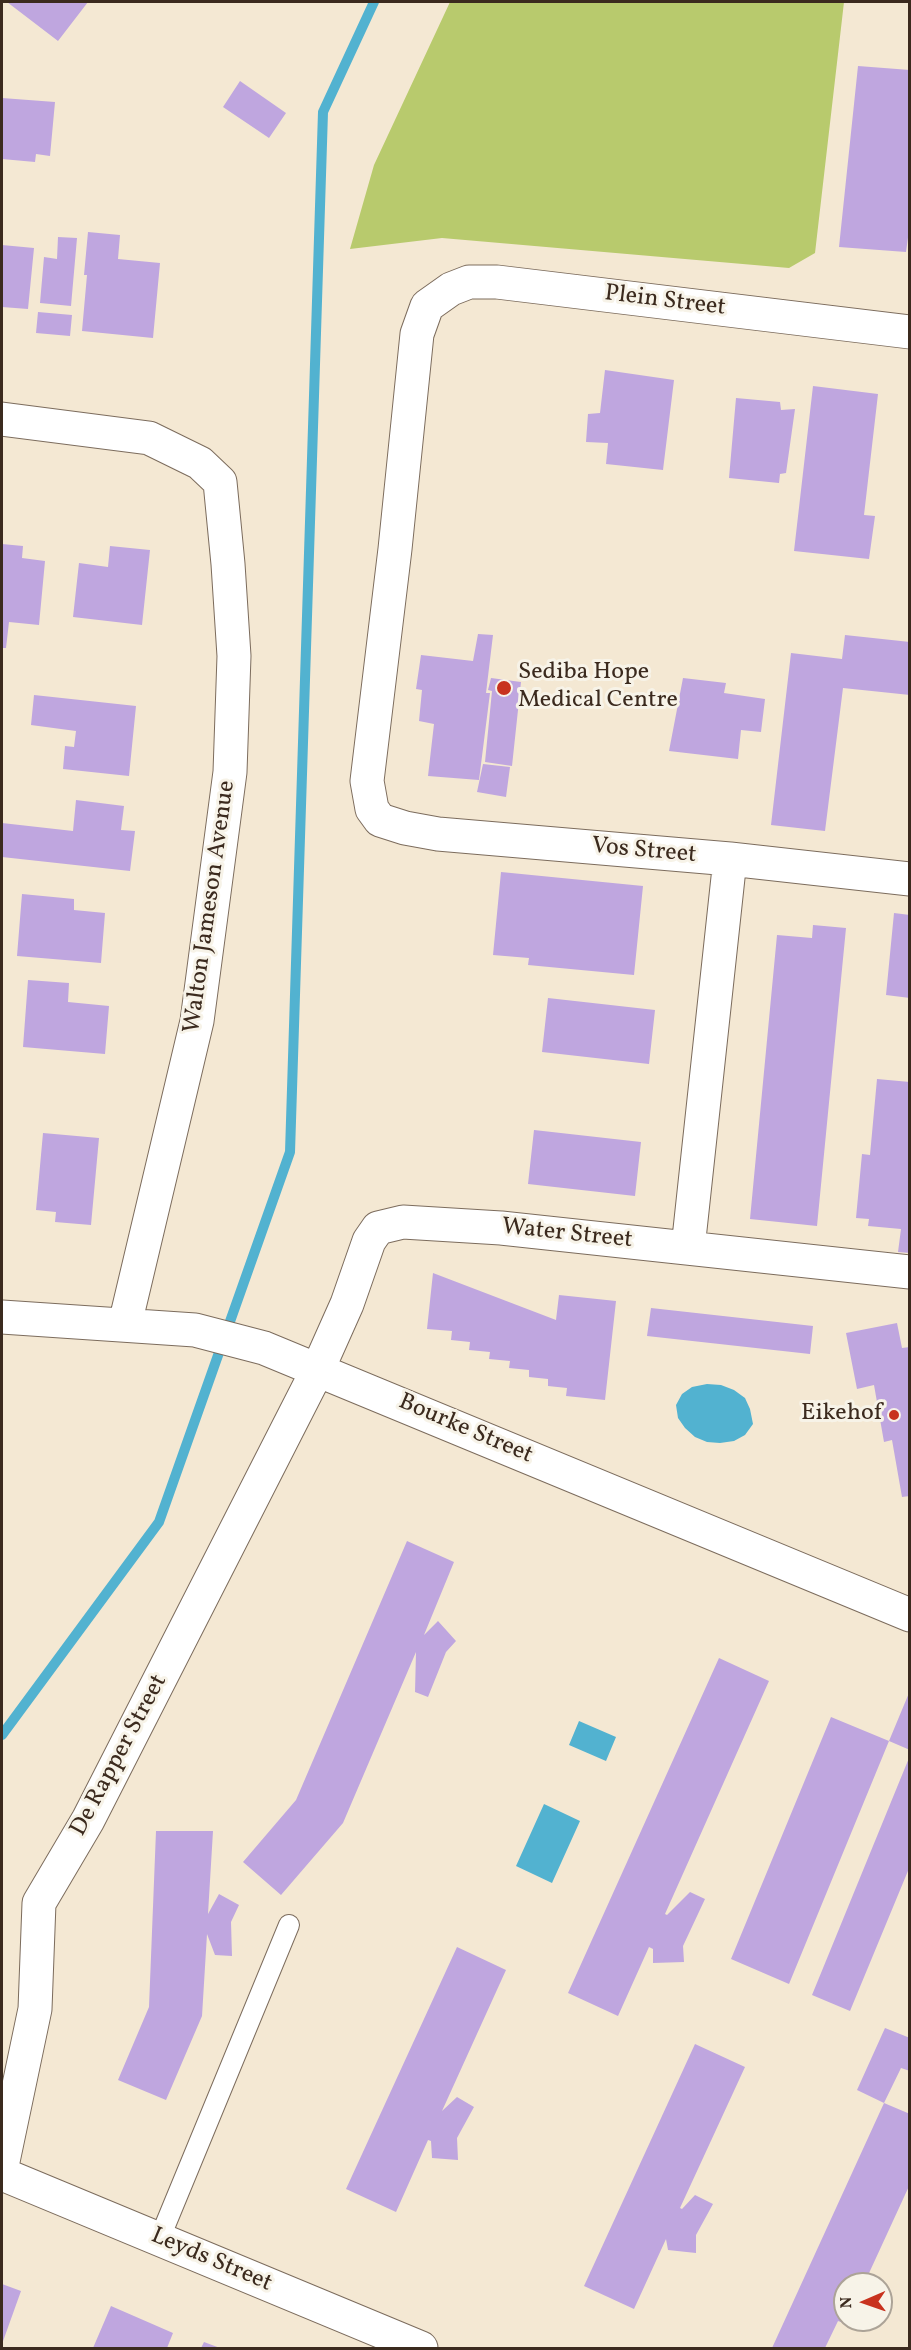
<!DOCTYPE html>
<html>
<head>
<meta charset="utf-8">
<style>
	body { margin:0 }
	#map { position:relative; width:911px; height:2350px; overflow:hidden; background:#f4e8d3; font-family:Vollkorn,serif }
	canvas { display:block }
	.frame { position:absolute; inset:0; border:3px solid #3b2a1e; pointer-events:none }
	.north { position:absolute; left:833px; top:2272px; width:60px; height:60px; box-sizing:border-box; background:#f7f3e8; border:2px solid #aca397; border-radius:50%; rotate:268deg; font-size:16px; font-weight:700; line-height:24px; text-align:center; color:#3b2a1e }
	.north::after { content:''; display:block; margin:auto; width:21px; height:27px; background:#c8321e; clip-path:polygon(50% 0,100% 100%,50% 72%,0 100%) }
</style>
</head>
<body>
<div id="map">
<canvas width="911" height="2350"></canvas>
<div class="frame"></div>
<div class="north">N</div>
</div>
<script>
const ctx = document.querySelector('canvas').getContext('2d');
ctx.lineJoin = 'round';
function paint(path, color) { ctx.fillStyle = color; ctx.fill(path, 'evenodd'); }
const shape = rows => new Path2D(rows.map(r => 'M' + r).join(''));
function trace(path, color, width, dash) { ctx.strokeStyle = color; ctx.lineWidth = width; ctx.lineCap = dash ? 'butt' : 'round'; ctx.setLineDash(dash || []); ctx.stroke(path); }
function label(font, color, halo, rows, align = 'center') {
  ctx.font = font + ' Vollkorn,serif'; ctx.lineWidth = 6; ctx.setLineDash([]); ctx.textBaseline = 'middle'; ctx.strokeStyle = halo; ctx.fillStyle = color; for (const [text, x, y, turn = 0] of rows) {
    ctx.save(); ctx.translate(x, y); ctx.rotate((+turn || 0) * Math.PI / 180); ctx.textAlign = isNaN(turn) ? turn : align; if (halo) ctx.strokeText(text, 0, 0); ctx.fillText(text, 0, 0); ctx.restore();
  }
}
paint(shape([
	[450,2,844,2,815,253,789,268,442,238,350,249,374,165]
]), '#b8ca6d');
paint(shape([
	[707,1384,721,1385,734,1390,745,1398,750,1409,753,1424,745,1435,734,1441,720,1443,707,1442,695,1437,685,1428,678,1418,676,1405,682,1394,692,1387],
	[579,1721,616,1737,606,1761,569,1745],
	[544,1804,580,1821,552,1883,516,1866]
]), '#52b2d0');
trace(shape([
	[2,1735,159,1522,290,1152,323,112,374,2]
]), '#52b2d0', 10);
paint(shape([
	[7,2,88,2,58,41],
	[858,66,910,70,910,223,906,252,839,247],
	[240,81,286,113,269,138,223,107],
	[2,98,55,102,50,156,36,154,35,162,2,159],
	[88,232,120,235,118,259,160,263,153,338,82,331,87,275,84,275],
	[58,237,77,238,71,306,40,303,44,257,57,259],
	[2,245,34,248,28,309,2,307],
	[38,312,72,315,70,336,36,333],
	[605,370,674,380,663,470,606,464,608,443,586,442,588,414,600,413],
	[813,386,878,394,864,515,875,516,869,559,794,551],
	[736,398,780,402,781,410,795,409,786,473,780,474,779,483,729,478],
	[2,544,23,546,22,558,45,561,39,625,9,622,6,648,2,648],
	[110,546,150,550,142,625,73,617,79,563,108,567],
	[478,634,493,635,486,693,490,693,479,780,428,776,434,724,419,721,422,690,416,689,421,655,473,661],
	[845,635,910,642,910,695,843,688,825,831,771,825,791,653,842,659],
	[491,678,521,682,512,766,485,762,492,691,488,690],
	[683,678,726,683,724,693,765,699,761,732,741,730,738,759,669,751],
	[34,695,136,706,129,776,63,769,65,746,74,747,76,731,31,725],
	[483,764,510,767,506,797,477,792],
	[76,800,124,806,121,830,135,831,130,871,2,857,2,823,73,831],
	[501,872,643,886,634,975,528,965,529,958,493,955],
	[22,894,74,899,74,910,105,913,101,963,17,956],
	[894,913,910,915,910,998,886,995],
	[813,925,846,928,817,1226,750,1219,777,935,812,938],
	[28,980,69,983,68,1002,109,1006,105,1054,23,1047],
	[548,998,655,1010,649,1064,542,1052],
	[877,1079,910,1082,910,1253,898,1252,901,1229,868,1226,869,1219,856,1218,862,1154,870,1155],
	[534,1130,641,1142,635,1196,528,1184],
	[43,1133,99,1138,91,1225,55,1222,56,1212,36,1210],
	[433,1273,556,1320,559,1295,616,1301,605,1400,566,1396,567,1388,548,1386,548,1379,529,1377,529,1370,509,1368,510,1361,489,1359,490,1352,469,1350,470,1342,451,1340,452,1331,427,1329],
	[651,1308,813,1326,810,1354,647,1336],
	[897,1323,902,1348,910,1347,910,1496,902,1497,892,1440,884,1442,874,1385,857,1389,846,1333],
	[407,1541,454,1562,424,1635,438,1621,456,1641,446,1652,428,1697,415,1692,416,1652,343,1823,281,1895,243,1862,296,1800],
	[719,1658,769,1681,665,1914,667,1915,690,1892,705,1899,683,1946,684,1962,653,1963,653,1949,649,1947,618,2016,568,1993],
	[909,1693,910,1693,910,1750,889,1741],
	[831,1717,889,1741,789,1984,731,1959],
	[909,1758,910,1866,850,2011,812,1995],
	[156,1831,213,1831,208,1914,219,1894,239,1905,231,1922,232,1956,215,1955,207,1934,202,2016,166,2100,118,2080,149,2007],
	[457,1947,506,1970,442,2111,457,2097,474,2107,457,2138,458,2160,432,2158,431,2141,428,2140,396,2212,346,2189],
	[885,2028,910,2038,910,2071,901,2068,884,2103,857,2090],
	[695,2044,745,2067,680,2208,682,2209,695,2195,713,2204,696,2235,696,2253,668,2250,666,2239,634,2309,584,2286],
	[884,2103,910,2114,910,2184,864,2284,845,2284,845,2320,848,2320,846,2324,838,2321,825,2348,772,2348],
	[2,2284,21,2291,2,2344],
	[111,2306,173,2333,167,2348,93,2348],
	[204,2342,220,2348,201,2348]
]), '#bfa6df');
const lane = shape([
	[159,2240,289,1925]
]);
const street = shape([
	[910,332,497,282,469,282,451,289,427,306,417,334,395,549,367,781,372,809,380,820,405,828,438,834,730,859,910,879],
	[2,419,149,438,200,463,220,482,228,564,234,656,230,772,197,1021,125,1324],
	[688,1248,730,859],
	[2,1317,195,1330,264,1348,910,1615],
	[2,2166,35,2009,39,1903,88,1820,318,1369,347,1304,369,1241,378,1228,403,1222,501,1228,910,1272],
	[2,2174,421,2348]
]);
trace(lane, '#7c6c5d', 22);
trace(street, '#7c6c5d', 35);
trace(lane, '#fff', 20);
trace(street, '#fff', 33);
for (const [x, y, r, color] of [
	[504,688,8,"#c8321e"],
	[894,1415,6,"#c8321e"]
]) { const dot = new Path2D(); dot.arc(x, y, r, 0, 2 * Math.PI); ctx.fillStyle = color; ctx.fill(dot); trace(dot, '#f7f3e8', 2); }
label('24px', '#3b2a1e', '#f7f3e8', [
	["Plein Street",665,302,7],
	["Vos Street",644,852,5],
	["Walton Jameson Avenue",211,907,-82],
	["Water Street",567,1235,6],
	["Bourke Street",465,1430,23],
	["De Rapper Street",120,1756,-62],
	["Leyds Street",211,2261,23]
]);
label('24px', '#3b2a1e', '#f7f3e8', [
	["Sediba Hope",518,674],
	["Medical Centre",518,702],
	["Eikehof",882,1415,"right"]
], 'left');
</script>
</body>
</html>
